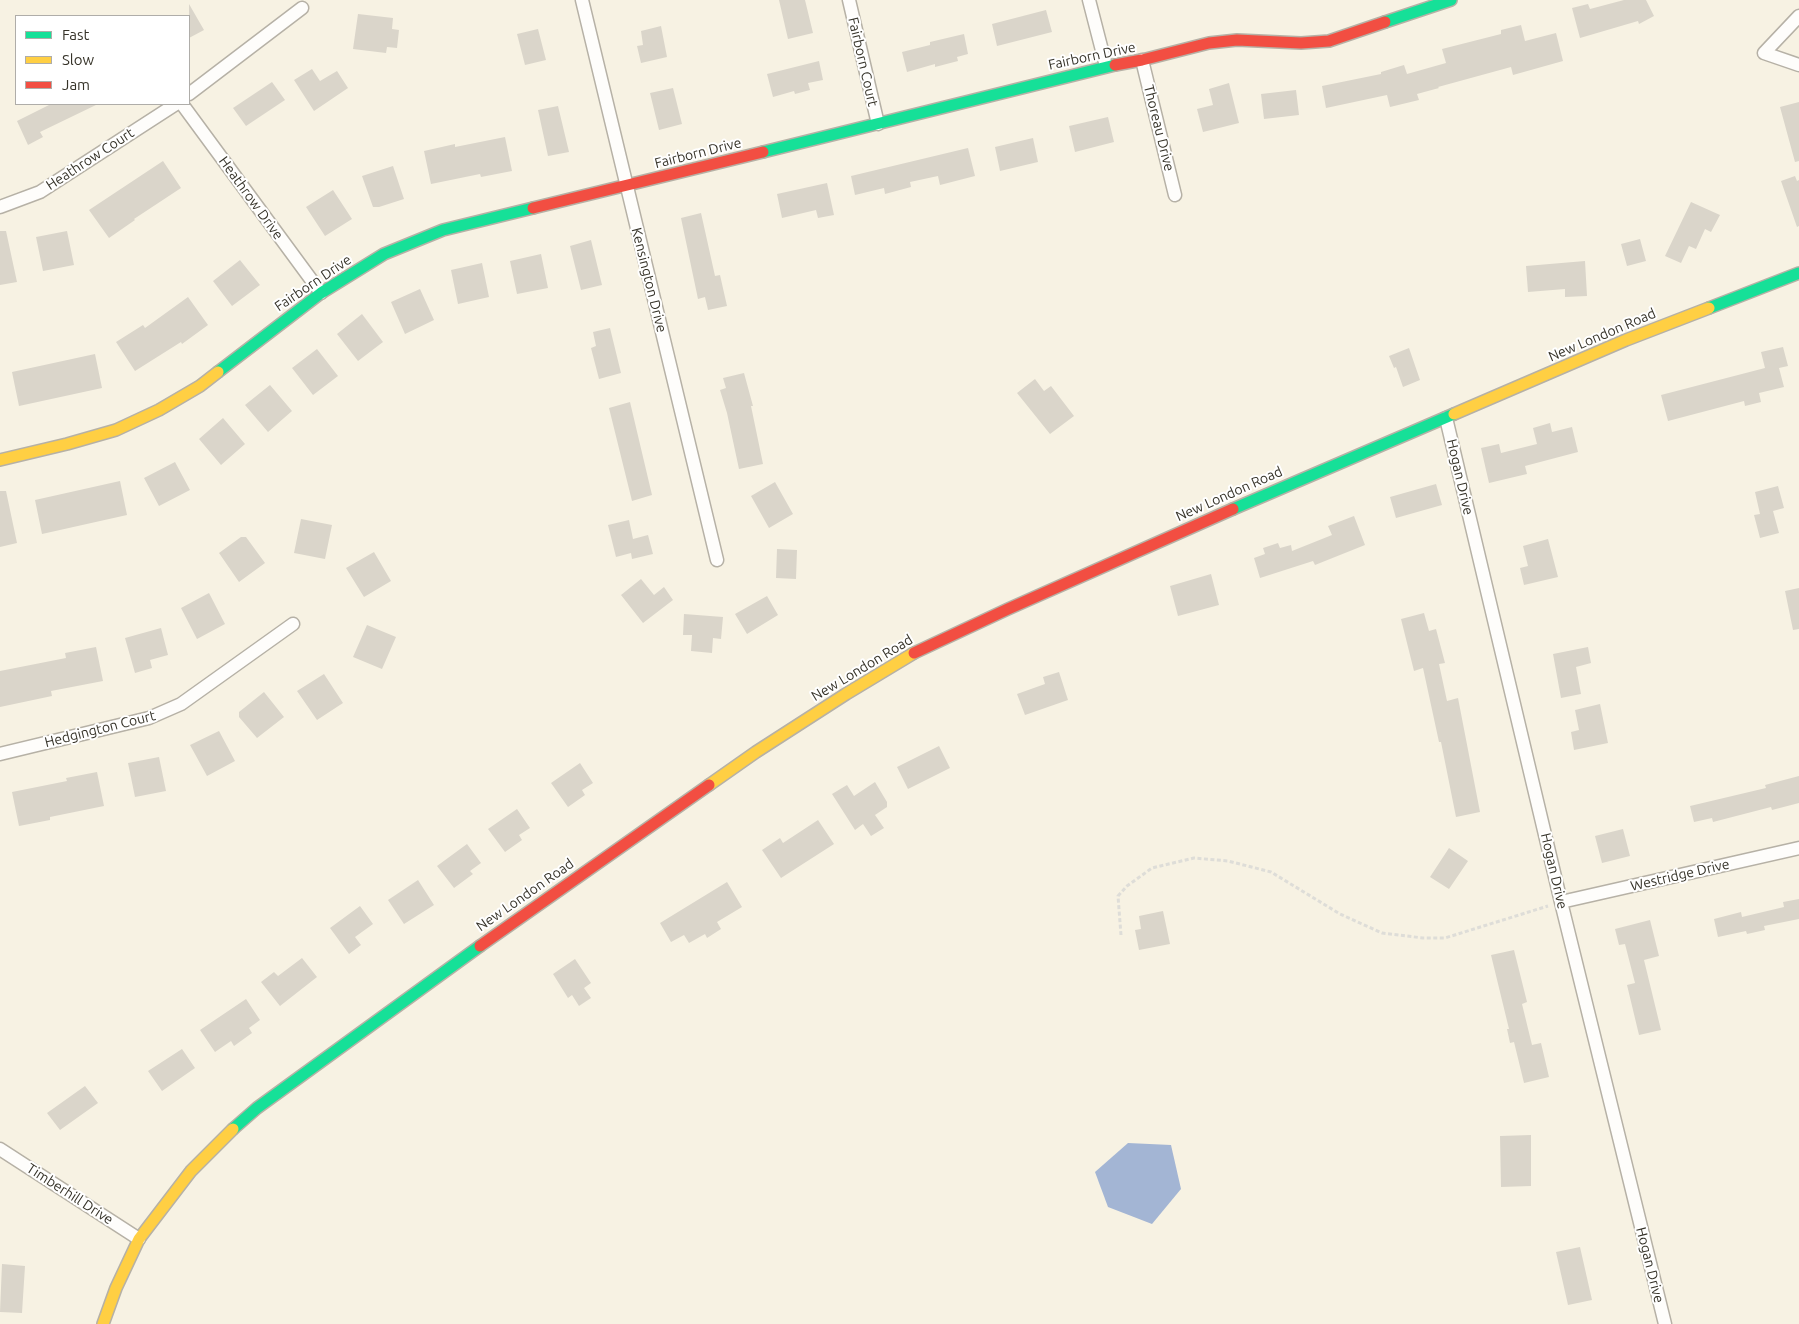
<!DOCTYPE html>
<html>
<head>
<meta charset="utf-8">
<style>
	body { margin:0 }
	#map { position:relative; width:1799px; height:1324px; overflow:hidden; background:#f7f2e3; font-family:Ubuntu,sans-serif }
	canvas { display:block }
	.legend { position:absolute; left:15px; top:15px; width:175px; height:90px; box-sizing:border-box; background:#fff; border:1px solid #afada9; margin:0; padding:6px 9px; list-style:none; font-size:15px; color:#363329 }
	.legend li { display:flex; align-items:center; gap:10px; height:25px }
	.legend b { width:25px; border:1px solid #afada9 }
</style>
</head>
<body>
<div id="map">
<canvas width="1799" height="1324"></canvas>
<ul class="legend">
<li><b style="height:6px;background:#16e098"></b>Fast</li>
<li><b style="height:6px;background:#ffcf43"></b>Slow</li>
<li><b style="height:6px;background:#f24e42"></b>Jam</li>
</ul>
</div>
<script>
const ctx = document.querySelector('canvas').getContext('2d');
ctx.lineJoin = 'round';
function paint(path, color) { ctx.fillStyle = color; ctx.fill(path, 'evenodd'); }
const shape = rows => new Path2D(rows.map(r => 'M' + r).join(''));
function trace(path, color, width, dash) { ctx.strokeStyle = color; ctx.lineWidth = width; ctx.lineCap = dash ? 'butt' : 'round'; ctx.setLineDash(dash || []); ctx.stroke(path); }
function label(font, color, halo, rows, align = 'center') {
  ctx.font = font + ' Ubuntu,sans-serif'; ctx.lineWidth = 4; ctx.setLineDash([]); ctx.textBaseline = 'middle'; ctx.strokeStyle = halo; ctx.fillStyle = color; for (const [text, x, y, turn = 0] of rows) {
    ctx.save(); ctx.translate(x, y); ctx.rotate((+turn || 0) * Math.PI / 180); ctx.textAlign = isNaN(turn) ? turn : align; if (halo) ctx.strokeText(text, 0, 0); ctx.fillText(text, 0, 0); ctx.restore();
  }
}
paint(shape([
	[1128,1143,1171,1145,1181,1189,1152,1224,1108,1207,1095,1172]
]), '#a3b5d4');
paint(shape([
	[779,0,805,0,813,33,788,39],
	[1624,0,1646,0,1654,16,1639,24,1638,21,1580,38,1572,8,1588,4,1590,9],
	[189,4,204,30,189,38],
	[1046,10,1052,32,997,46,992,24],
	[358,14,393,18,392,29,399,30,397,48,387,47,386,53,353,49],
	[1521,25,1525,41,1556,33,1563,61,1513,75,1511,67,1438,87,1439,88,1417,94,1419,100,1390,107,1387,95,1326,108,1322,86,1381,74,1381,72,1404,65,1407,74,1446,63,1442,49,1501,34,1501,30],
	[661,26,667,57,641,63,637,46,643,45,641,31],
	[538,29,546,60,525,65,517,34],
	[964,34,968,54,957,57,958,61,935,67,935,64,907,72,902,52,930,45,930,42],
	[819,61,823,80,808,83,810,90,795,94,794,91,773,97,767,74],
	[312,69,320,81,337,71,348,88,314,111,294,80],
	[272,82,285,100,246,126,233,108],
	[1229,83,1239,123,1203,132,1197,109,1213,105,1209,89],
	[673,88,682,124,659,130,650,93],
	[1296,90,1299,115,1264,119,1261,94],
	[1799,102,1799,161,1795,162,1780,107],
	[51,104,98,104,40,132,43,137,28,145,17,121],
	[558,106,569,152,548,156,538,110],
	[1108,117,1114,142,1075,152,1069,126],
	[505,137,512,171,481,177,480,174,431,184,424,151,455,144,455,147],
	[1033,138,1038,162,1000,171,995,147],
	[968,148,975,176,940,185,938,176,910,182,911,187,885,194,884,188,855,195,851,176],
	[163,161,181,188,134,219,135,220,109,238,89,210],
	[393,166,404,199,379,207,373,207,362,176],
	[1795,176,1797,181,1799,180,1799,226,1797,227,1781,181],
	[827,183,834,215,818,218,816,210,782,218,777,194],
	[333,190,352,219,325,236,306,207],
	[1691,202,1720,215,1711,232,1705,229,1696,249,1689,246,1681,263,1665,256],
	[701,213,715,276,720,275,727,306,708,310,705,297,698,299,681,218],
	[0,231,6,231,17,282,0,285],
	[67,231,74,265,43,271,36,237],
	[1640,239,1646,261,1627,266,1621,244],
	[591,240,602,285,581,290,570,246],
	[541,254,548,288,517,294,510,261],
	[240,260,260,285,232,306,213,281],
	[1585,261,1587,296,1565,297,1565,289,1528,292,1526,266],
	[482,263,489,297,458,304,451,270],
	[420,289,434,320,405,334,391,302],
	[188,297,208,325,182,344,181,342,135,371,116,342,143,325,145,328],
	[362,314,383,342,358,361,337,334],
	[610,328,621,373,599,379,591,348,596,346,593,332],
	[1783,347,1788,366,1779,368,1784,387,1759,393,1761,402,1745,406,1744,401,1668,421,1661,395,1765,368,1761,352],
	[1409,348,1420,380,1403,387,1396,367,1394,368,1389,356],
	[317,349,338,376,313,395,292,368],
	[95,354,102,388,19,406,12,372],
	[744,373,753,406,751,406,763,464,739,469,727,413,720,390,726,388,723,378],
	[1035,379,1044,391,1051,386,1074,416,1050,434,1017,393],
	[270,385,292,411,268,432,245,405],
	[630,402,652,495,632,501,609,408],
	[223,418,245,444,221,465,199,439],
	[1550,423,1552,432,1572,427,1578,452,1525,466,1527,474,1489,483,1481,448,1499,444,1501,453,1537,444,1533,428],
	[175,462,190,490,159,506,144,478],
	[120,481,127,515,42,534,35,500],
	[775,482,793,514,769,528,751,496],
	[1436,484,1442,505,1396,518,1390,497],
	[1778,486,1784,508,1773,511,1779,533,1760,538,1754,515,1760,514,1755,492],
	[0,491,6,491,17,543,0,547],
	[1354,516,1365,545,1315,565,1313,561,1260,578,1254,558,1265,554,1263,548,1278,543,1280,548,1291,545,1292,551,1332,535,1328,526],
	[301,519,332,525,325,559,294,553],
	[629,520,633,539,648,535,653,554,632,559,631,553,616,557,608,525],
	[241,537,246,537,265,563,239,582,219,553],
	[1548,539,1558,577,1524,585,1520,568,1528,566,1523,546],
	[777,549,797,550,796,579,776,578],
	[374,552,391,581,364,597,346,568],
	[1211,574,1219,605,1178,616,1170,586],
	[641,579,654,595,664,587,673,600,643,623,621,595],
	[1799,588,1799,629,1793,630,1785,591],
	[209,593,225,624,197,639,181,608],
	[767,596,778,615,747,634,735,614],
	[1424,613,1429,631,1436,629,1445,663,1439,664,1447,701,1458,698,1480,812,1456,817,1441,742,1439,742,1423,668,1414,671,1401,619],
	[684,614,723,617,721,639,713,638,712,653,691,651,692,635,683,635],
	[367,625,396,637,382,669,353,657],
	[161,628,168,655,150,660,152,668,135,673,125,638],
	[96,647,103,681,51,691,52,696,0,707,0,671,66,658,65,653],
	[1588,647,1591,663,1576,667,1581,694,1561,698,1553,654],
	[1059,672,1068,700,1025,715,1017,694,1045,684,1043,677],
	[324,674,343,703,317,720,297,691],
	[264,692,284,717,257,738,239,717,239,712],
	[1600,704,1608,743,1574,750,1571,732,1579,730,1575,710],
	[219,731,235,761,207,776,190,745],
	[939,746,950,768,908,789,897,767],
	[159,757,166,791,135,797,128,763],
	[580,763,593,783,582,790,585,795,568,807,551,783],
	[97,772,104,806,50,817,50,820,19,826,12,792,67,781,66,778],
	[1799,776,1799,803,1772,810,1771,807,1713,822,1712,818,1694,822,1690,806,1766,788,1765,785],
	[875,782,887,802,887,807,875,815,884,828,871,836,863,824,855,830,832,794,847,785,854,796],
	[517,809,530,828,519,835,522,840,505,852,488,829],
	[818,820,834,844,781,878,762,850,780,838,783,843],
	[1623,829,1630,856,1602,863,1595,836],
	[467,844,481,863,470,871,473,874,454,888,437,866],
	[1449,848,1468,861,1449,889,1430,877],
	[418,880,434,905,404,924,388,900],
	[727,882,742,907,717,922,721,929,707,938,705,934,689,943,684,935,671,942,660,923],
	[1799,899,1799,919,1764,926,1765,930,1747,934,1746,931,1718,937,1714,919,1741,912,1742,917,1784,907,1783,902],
	[360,906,373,924,355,937,361,945,349,954,330,928],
	[1163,911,1170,944,1139,950,1135,930,1141,929,1139,916],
	[1650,920,1659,956,1644,960,1661,1030,1639,1035,1627,985,1635,983,1625,944,1619,945,1615,929],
	[1514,950,1527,1002,1522,1004,1532,1045,1541,1043,1549,1077,1524,1083,1514,1042,1510,1043,1507,1029,1509,1029,1491,955],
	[302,958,317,977,280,1006,261,982,274,972,278,976],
	[575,959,591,983,584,988,591,998,579,1006,572,995,568,998,553,974],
	[246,999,260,1020,249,1028,252,1033,234,1046,231,1041,215,1052,200,1030],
	[182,1049,195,1068,162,1091,148,1071],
	[85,1086,98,1103,60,1130,47,1113],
	[1531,1135,1531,1186,1501,1187,1500,1136],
	[1580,1247,1592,1300,1568,1305,1556,1252],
	[2,1264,25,1266,22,1313,0,1312]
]), '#dad5ca');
const street = shape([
	[582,0,717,560],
	[849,0,878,124],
	[1089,0,1106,66],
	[1799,16,1764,53,1799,65],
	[1142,60,1175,195],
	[189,94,302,8],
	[182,104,321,293],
	[0,207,40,192,176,104],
	[1446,418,1561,902,1665,1324],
	[0,754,149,718,181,704,293,624],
	[1561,902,1799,848],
	[0,1149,139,1239]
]);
const fast = shape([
	[1385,22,1451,0],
	[763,152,1115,65],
	[1709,308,1799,273],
	[218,372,321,293,384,254,443,230,533,208],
	[1233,509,1454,414],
	[233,1129,257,1108,480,946]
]);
const slow = shape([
	[1454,414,1626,340,1709,308],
	[0,460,67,444,116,430,159,410,200,386,218,372],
	[709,785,756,752,846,694,914,653],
	[103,1324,116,1288,139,1239,191,1171,233,1129]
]);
const jam = shape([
	[1115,65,1142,60,1209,43,1237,40,1301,43,1329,41,1385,22],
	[533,208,763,152],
	[914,653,1008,609,1233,509],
	[480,946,709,785]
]);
trace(street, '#b6b1a6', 15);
trace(fast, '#b6b1a6', 14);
trace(slow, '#b6b1a6', 14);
trace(jam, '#b6b1a6', 14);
trace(shape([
	[1121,935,1118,896,1127,886,1152,868,1194,858,1228,861,1271,872,1340,914,1382,933,1423,938,1445,938,1548,906]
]), '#deddd8', 3, [4, 2.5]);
trace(street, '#fefdfb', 12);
trace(fast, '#16e098', 11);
trace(slow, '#ffcf43', 11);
trace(jam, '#f24e42', 11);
label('14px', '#363329', '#fff', [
	["Fairborn Drive",1092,56,-12],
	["Fairborn Court",863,62,77],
	["Thoreau Drive",1159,128,76],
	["Fairborn Drive",698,153,-14],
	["Heathrow Court",90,159,-33],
	["Heathrow Drive",251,198,54],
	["Kensington Drive",649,280,76],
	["Fairborn Drive",313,283,-34],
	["New London Road",1602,335,-23],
	["Hogan Drive",1460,477,77],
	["New London Road",1229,494,-24],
	["New London Road",862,668,-31],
	["Hedgington Court",100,729,-14],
	["Hogan Drive",1554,871,77],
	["Westridge Drive",1680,875,-13],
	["New London Road",525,895,-35],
	["Timberhill Drive",70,1194,33],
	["Hogan Drive",1650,1265,76]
]);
</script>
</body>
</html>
